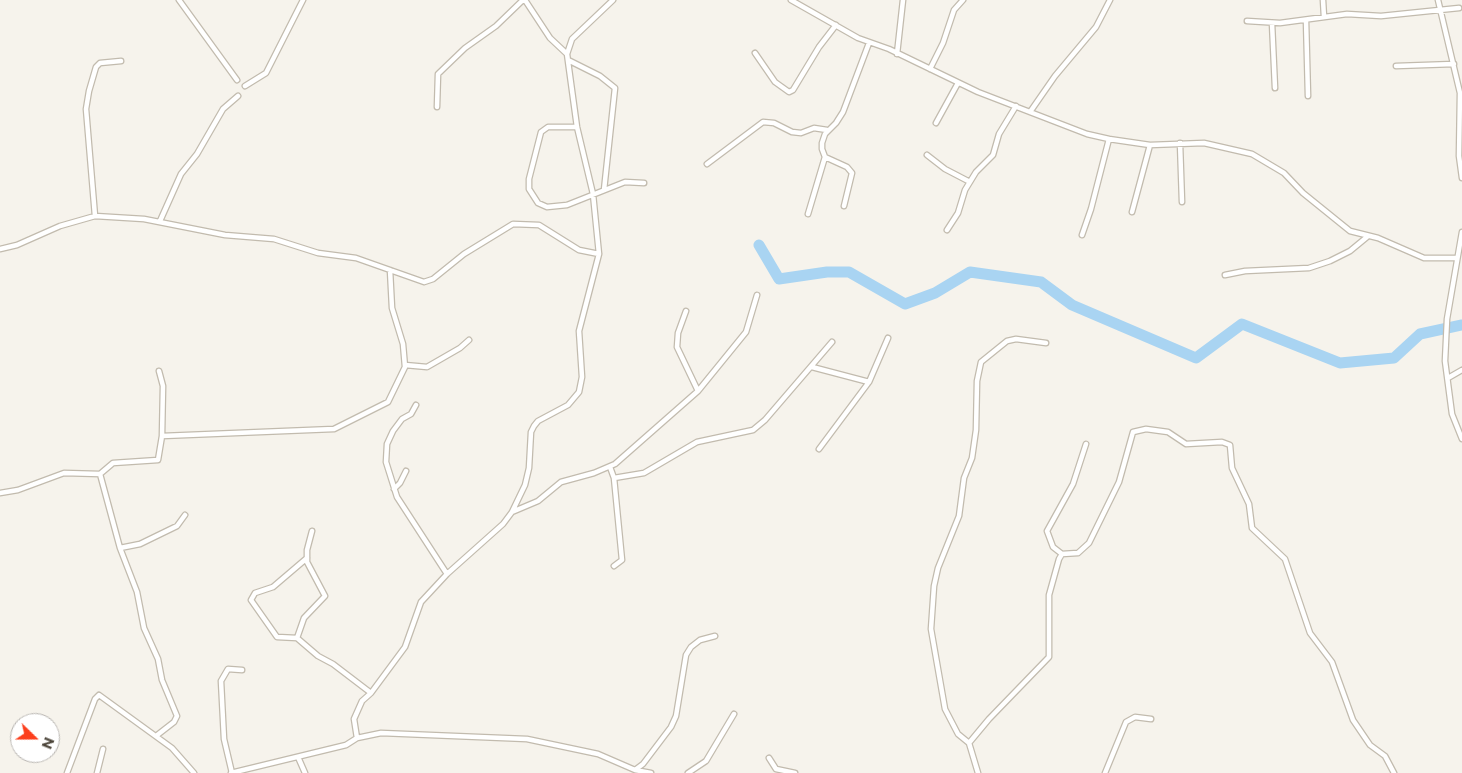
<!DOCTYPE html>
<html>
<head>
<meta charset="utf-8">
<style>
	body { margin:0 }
	#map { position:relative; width:1462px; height:773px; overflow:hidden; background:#f6f3ec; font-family:Montserrat,sans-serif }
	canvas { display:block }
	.north { position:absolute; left:10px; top:713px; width:50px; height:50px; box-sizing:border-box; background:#fff; border:1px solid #b7b4b0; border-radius:50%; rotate:112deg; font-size:14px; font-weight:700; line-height:20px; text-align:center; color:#4b4439 }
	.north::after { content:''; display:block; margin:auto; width:18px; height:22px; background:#fc3f1d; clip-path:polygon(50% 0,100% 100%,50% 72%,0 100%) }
</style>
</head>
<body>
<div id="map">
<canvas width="1462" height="773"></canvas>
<div class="north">N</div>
</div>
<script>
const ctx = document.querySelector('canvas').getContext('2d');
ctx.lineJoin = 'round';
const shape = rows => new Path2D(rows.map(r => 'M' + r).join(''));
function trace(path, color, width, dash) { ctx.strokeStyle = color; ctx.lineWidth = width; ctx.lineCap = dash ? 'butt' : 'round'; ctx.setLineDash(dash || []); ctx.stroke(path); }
trace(shape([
	[759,245,779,279,827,272,849,272,905,304,935,293,970,272,1041,282,1072,305,1196,358,1242,324,1340,363,1394,358,1420,334,1462,325]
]), '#a9d4f2', 11);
const street = shape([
	[179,0,237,80],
	[525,0,550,38,567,54],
	[791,0,858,38,889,49,978,92,1087,134,1109,139,1150,145,1204,143,1252,154,1284,173,1303,193,1350,231,1378,238,1424,258,1456,258],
	[1323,0,1324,17],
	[1438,0,1460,93,1459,156,1462,178],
	[1306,20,1308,96],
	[1247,21,1280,23,1347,14,1381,16,1459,8],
	[1272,23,1275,88],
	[755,53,775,82,789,92,793,90,819,47,836,25],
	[897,54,903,0],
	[568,60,600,76,615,88,604,190],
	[1396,66,1454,64],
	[930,69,943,43,954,10,963,0],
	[245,86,266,73,303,0],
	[437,107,438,74,465,48,496,26,523,0],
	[1030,112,1055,76,1096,27,1110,0],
	[936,123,958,83],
	[577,127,548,127,541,132,529,179,529,189,538,203,547,207,567,205,625,182,644,183],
	[1180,143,1182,202],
	[927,155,945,169,970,182],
	[707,164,763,122,774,123,792,132,801,133,814,128,827,130],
	[844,206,852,173,847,167,825,157,822,149,822,143,825,134,836,123,843,112,869,43],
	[1132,212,1150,145],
	[808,214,825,157],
	[95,216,86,109,89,91,96,67,100,63,121,61],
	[160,221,181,174,197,154,223,109,238,96],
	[947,230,958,213,965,190,976,172,993,155,999,134,1016,106],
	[1462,232,1447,319,1445,361,1452,414,1462,439],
	[1082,235,1091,209,1109,139],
	[0,249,17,245,60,226,95,216,144,219,225,235,274,239,318,253,356,258,424,282,433,279,464,254,513,224,539,225,579,250,599,254],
	[1225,275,1245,271,1309,268,1330,261,1350,251,1367,237],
	[686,311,678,333,677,347,698,391],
	[405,365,427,367,460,348,469,340],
	[812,367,869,382,888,338],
	[1448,378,1462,370],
	[416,405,411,414,402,419,393,431,387,444,386,462,397,497,447,574],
	[162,436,334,429,388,402,405,367,403,344,392,308,390,270],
	[819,449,869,382],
	[610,467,614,478,622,560,614,566],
	[100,474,120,548,140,544,177,526,185,515],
	[614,478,644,473,697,442,753,430,765,420,832,342],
	[394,489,400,483,406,471],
	[0,493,18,490,64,473,100,474,113,463,158,460,162,436,163,386,159,371],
	[512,512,538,501,561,482,594,473,615,464,698,391,746,332,757,295],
	[312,531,307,550,307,562,325,596,304,618,297,638,318,656,333,664,371,693],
	[120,548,137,592,144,628,158,659,162,680,177,716,174,722,156,736],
	[1062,554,1053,547,1047,531,1073,484,1086,444],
	[297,638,277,637,251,600,255,593,273,587,307,558],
	[357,738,354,719,362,701,371,693,405,647,421,602,447,574,503,524,512,512,525,485,529,468,531,432,534,426,538,421,568,405,579,392,582,377,579,331,599,254,593,194,577,127,567,54,572,39,613,0],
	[969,743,989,719,1049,657,1049,595,1059,559,1062,554,1078,553,1089,543,1119,482,1133,432,1146,429,1168,432,1186,444,1222,442,1230,445,1232,468,1249,504,1252,528,1285,559,1310,633,1332,662,1353,720,1370,745,1385,756,1394,773],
	[298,757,305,773],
	[769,758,776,769,795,773],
	[635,770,651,773],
	[67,773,95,699,99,695,172,748,194,773],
	[97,773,103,749],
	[231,773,346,745,357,738,381,733,527,739,598,754,635,770,643,764,671,727,676,716,686,655,691,647,700,640,715,636],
	[232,773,224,739,221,681,228,669,242,670],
	[688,773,706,761,734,714],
	[978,773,969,743,958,734,945,709,931,629,934,586,938,568,959,516,964,478,972,458,976,430,977,381,981,362,1007,341,1016,339,1046,343],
	[1105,773,1126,722,1135,717,1151,719]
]);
trace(street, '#c2bbae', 7);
trace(street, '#fff', 4.5);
</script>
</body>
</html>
